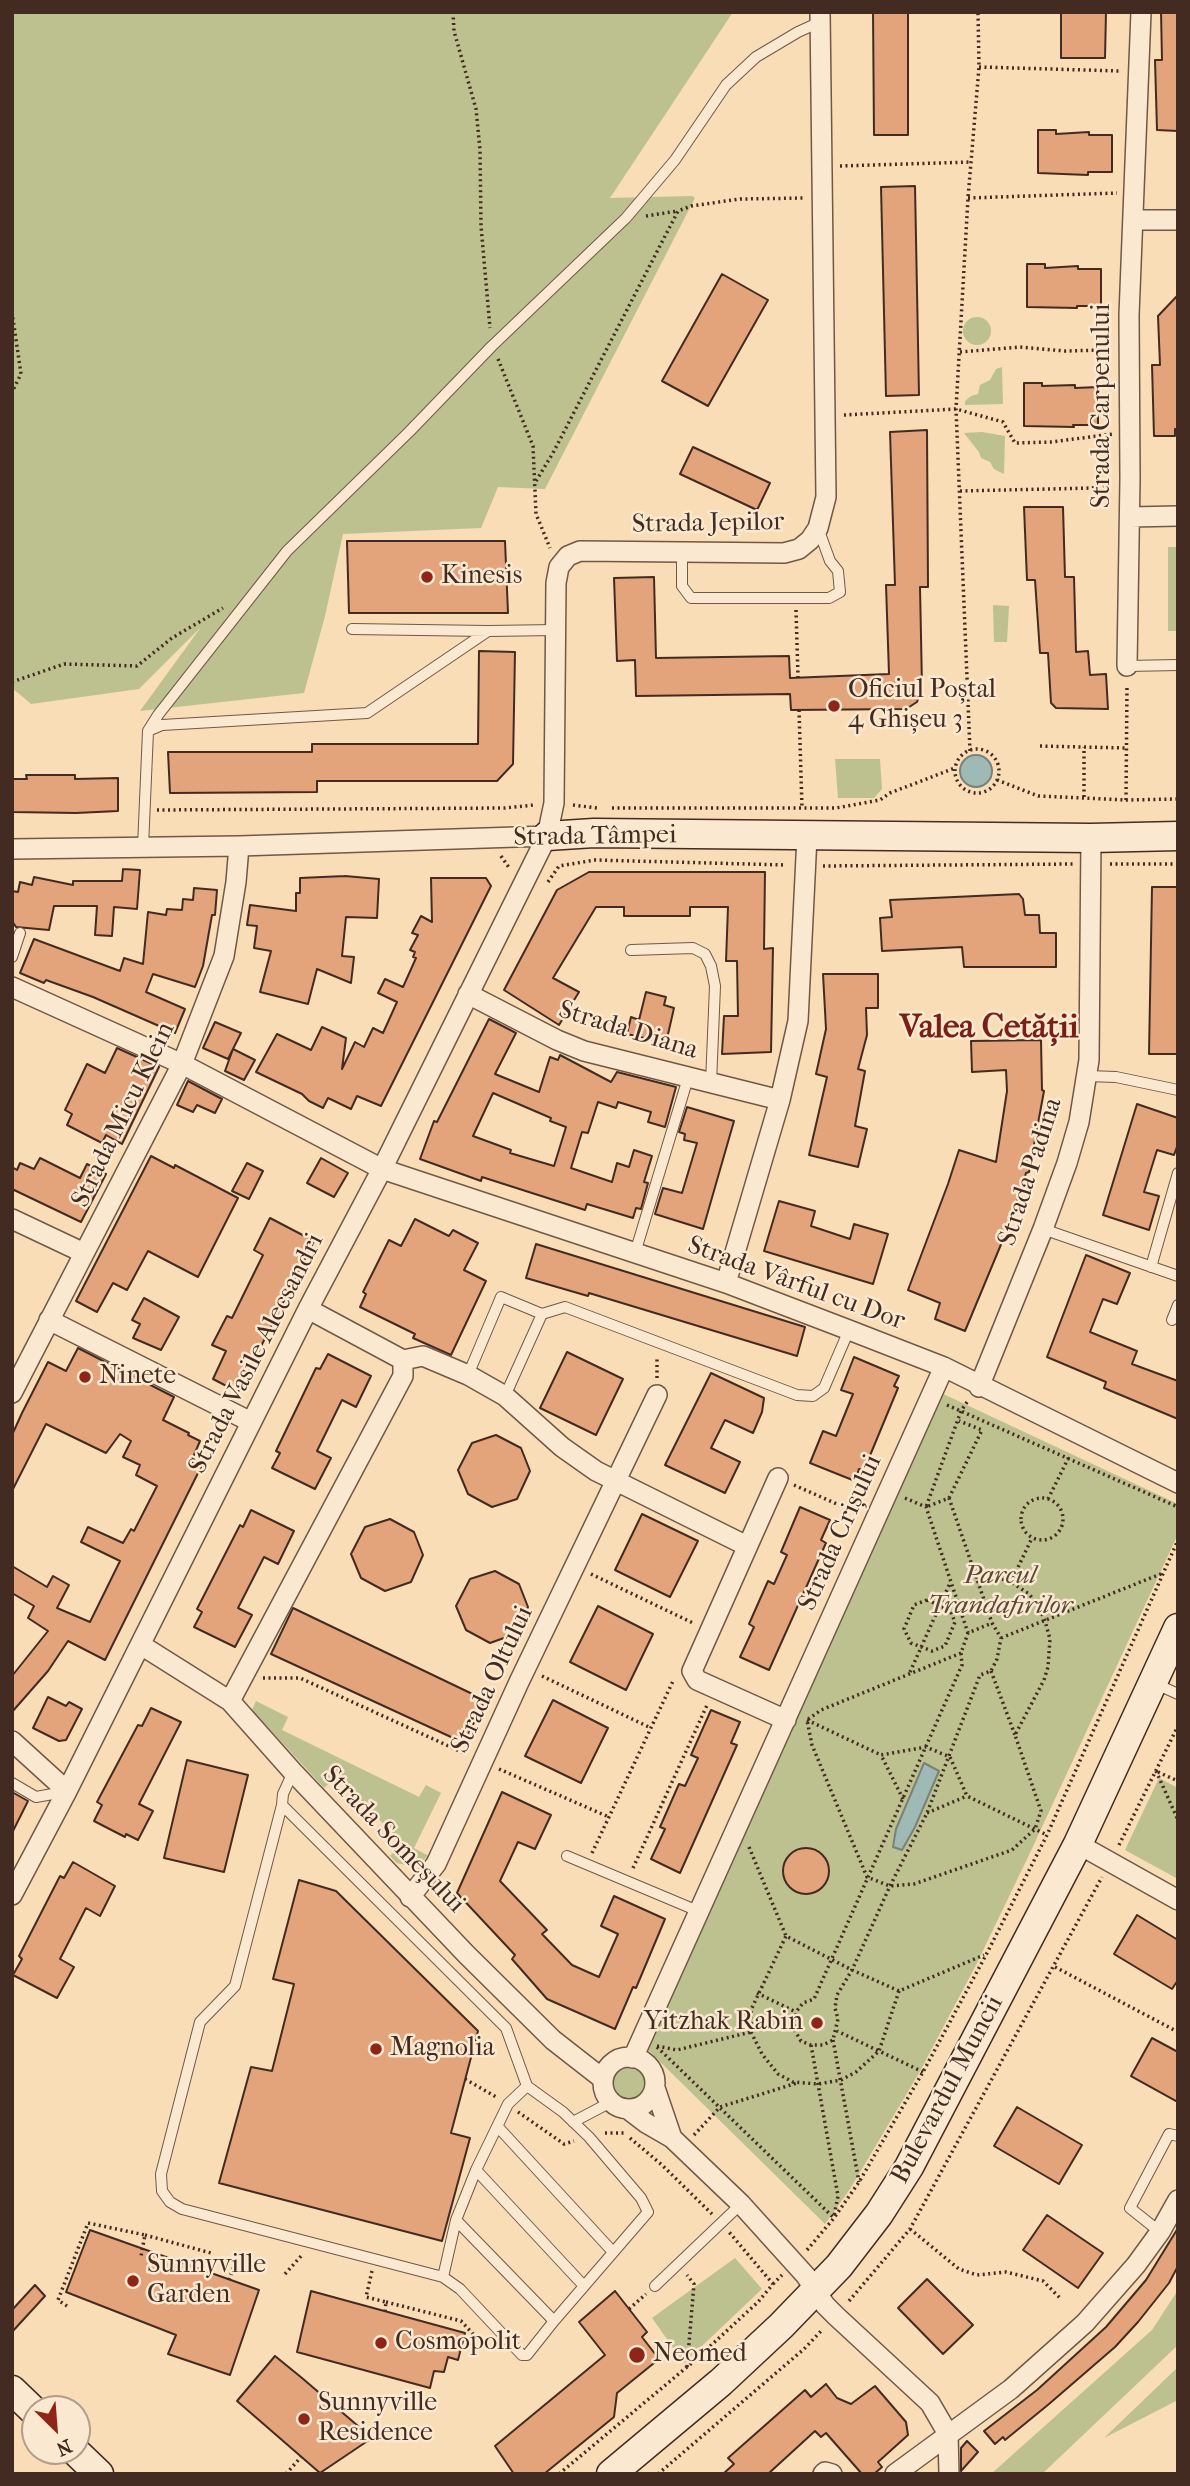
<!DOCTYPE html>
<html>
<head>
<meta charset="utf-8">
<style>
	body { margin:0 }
	#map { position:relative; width:1190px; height:2486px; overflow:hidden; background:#f8ddb6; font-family:"IM FELL French Canon",serif }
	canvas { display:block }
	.frame { position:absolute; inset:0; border:14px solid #432b22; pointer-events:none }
	.north { position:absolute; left:21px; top:2395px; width:70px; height:70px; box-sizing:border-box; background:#fae9d0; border:2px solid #b19d8a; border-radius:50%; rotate:155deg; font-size:19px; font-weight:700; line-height:28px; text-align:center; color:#432b22 }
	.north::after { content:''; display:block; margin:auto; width:24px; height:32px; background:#8f2418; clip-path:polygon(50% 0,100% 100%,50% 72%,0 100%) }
</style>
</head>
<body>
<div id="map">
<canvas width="1190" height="2486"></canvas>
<div class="frame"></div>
<div class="north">N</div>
</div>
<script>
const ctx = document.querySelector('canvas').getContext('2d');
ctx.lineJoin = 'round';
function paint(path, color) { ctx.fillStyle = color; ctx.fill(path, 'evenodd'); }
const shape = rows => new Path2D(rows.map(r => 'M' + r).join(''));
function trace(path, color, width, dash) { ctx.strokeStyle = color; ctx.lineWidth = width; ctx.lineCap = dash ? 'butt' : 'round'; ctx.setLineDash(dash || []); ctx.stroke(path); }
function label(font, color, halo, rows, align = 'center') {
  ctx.font = font + ' "IM FELL French Canon",serif'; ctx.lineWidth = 5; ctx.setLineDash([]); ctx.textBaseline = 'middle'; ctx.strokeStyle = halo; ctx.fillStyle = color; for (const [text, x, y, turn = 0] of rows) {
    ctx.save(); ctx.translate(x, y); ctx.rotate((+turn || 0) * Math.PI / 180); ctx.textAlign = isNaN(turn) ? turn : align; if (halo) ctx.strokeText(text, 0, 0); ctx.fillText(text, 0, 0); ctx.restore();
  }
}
paint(shape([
	[12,12,733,12,610,198,692,196,695,198,545,489,498,487,481,528,343,534,325,616,304,693,140,711,201,627,139,689,31,704,12,688],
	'963 331a14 14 0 1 1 28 0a14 14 0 1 1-28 0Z',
	[1002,367,1003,404,965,405,965,401,971,396,978,394,980,385,990,380,996,369],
	[982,432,1005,436,1004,474,994,469,990,462,981,458,979,452,964,433],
	[1168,547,1178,547,1178,631,1168,631],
	[993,605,1009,606,1007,642,994,642],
	[835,759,880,759,882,789,874,798,838,798],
	[939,1392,1178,1504,1178,1534,1029,1855,976,1965,919,2073,850,2189,825,2224,643,2045],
	[256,1701,288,1717,282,1730,419,1797,426,1785,441,1793,414,1848,429,1856,414,1867,397,1863,390,1856,402,1843,337,1776,324,1788,252,1710],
	[1159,1778,1178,1788,1178,1879,1125,1850],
	'610 2084a19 19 0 1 1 38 0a19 19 0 1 1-38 0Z',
	[735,2258,762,2289,684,2363,652,2318],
	[1178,2290,1178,2345,1042,2474,991,2474,1152,2330],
	[1178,2367,1178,2400,1104,2438]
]), '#bcc18f');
const water = shape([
	'960 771a16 16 0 1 1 32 0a16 16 0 1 1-32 0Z',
	[924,1763,939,1771,915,1827,902,1850,893,1847,896,1829,924,1763]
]);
paint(water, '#9fbab5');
trace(water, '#7a817a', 2);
const building = shape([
	[873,12,908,12,908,135,874,135,873,12],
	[1061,12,1106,12,1105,58,1061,58,1061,12],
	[1161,12,1178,12,1178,131,1157,130,1155,60,1162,60,1161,12],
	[1038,130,1056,130,1056,134,1089,132,1089,135,1112,135,1112,172,1088,172,1088,175,1038,173,1038,130],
	[915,186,919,395,886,396,881,187,915,186],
	[1027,264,1045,264,1045,268,1078,266,1078,269,1101,269,1101,306,1077,306,1077,308,1027,307,1027,264],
	[722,274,768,300,708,406,662,381,722,274],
	[1178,295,1178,429,1175,429,1175,436,1154,436,1152,365,1160,365,1158,316,1178,295],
	[1024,383,1042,383,1042,386,1075,385,1075,388,1098,387,1098,425,1073,425,1074,427,1024,426,1024,383],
	[927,430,928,587,920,587,922,686,917,702,906,709,791,710,790,694,636,696,635,660,617,661,614,578,654,577,656,658,789,656,790,678,889,674,886,585,895,585,890,432,927,430],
	[693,447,770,483,757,510,680,474,693,447],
	[1024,507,1063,507,1065,577,1074,577,1076,652,1088,651,1090,675,1106,674,1108,709,1056,708,1051,703,1048,653,1040,653,1035,580,1027,580,1024,507],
	[347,541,505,541,508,613,349,613,347,541],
	[479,651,515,652,513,764,497,781,317,781,317,792,170,793,168,752,312,752,312,744,478,744,479,651],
	[26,775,75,775,75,779,118,778,118,811,76,813,12,812,12,779,27,779,26,775],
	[123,869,140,870,137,909,114,907,112,936,95,935,97,906,54,906,49,930,16,927,12,921,12,891,18,892,20,882,32,885,34,877,73,885,73,881,122,881,123,869],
	[589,872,765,872,764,949,773,948,771,1052,722,1054,724,1016,738,1016,737,961,726,961,728,907,690,907,690,916,624,916,624,907,596,907,553,978,579,992,559,1025,504,990,557,890,589,872],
	[345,876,379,879,377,918,346,917,342,956,354,957,351,983,317,969,308,1004,260,992,271,951,254,948,257,926,247,925,250,905,296,911,296,893,300,893,300,878,345,876],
	[431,878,486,878,491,886,381,1106,357,1096,351,1109,328,1098,323,1108,309,1101,302,1094,256,1072,277,1034,311,1050,322,1027,346,1038,342,1069,355,1042,364,1047,373,1028,383,1033,397,1002,378,993,385,979,403,987,416,958,413,957,415,952,410,950,418,935,412,933,421,916,432,922,431,878],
	[1152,887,1178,887,1178,1054,1149,1054,1152,887],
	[194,888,217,890,215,915,212,915,203,966,195,987,153,974,146,992,185,1009,175,1033,93,997,46,980,44,983,20,973,34,939,120,971,124,958,143,964,148,912,166,915,167,909,182,910,183,899,193,900,194,888],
	[1019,894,1023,899,1025,915,1039,915,1040,933,1056,933,1056,967,964,967,962,947,882,951,880,918,892,917,890,900,1019,894],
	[823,974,878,974,878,1008,866,1008,867,1035,858,1069,865,1071,855,1126,867,1129,858,1167,809,1155,827,1077,816,1074,826,1029,823,974],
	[646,992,666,997,664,1005,674,1008,666,1043,627,1034,631,1017,639,1020,646,992],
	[489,1019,516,1033,495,1074,539,1092,550,1057,558,1060,560,1055,611,1082,617,1072,676,1087,665,1127,648,1122,651,1112,618,1102,616,1108,598,1102,588,1133,582,1132,571,1168,612,1182,617,1163,629,1167,634,1150,652,1156,644,1182,648,1183,641,1209,636,1208,633,1218,587,1204,585,1210,482,1177,481,1181,420,1159,434,1121,437,1122,489,1019],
	[493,1093,551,1118,550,1121,566,1127,554,1166,510,1153,511,1150,473,1136,493,1093],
	[215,1022,241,1033,228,1059,203,1048,215,1022],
	[1041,1040,1042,1090,1044,1091,1029,1172,1026,1173,1012,1218,965,1331,935,1319,940,1303,908,1290,948,1184,959,1150,996,1162,1007,1091,1006,1070,972,1072,971,1041,1041,1040],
	[117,1048,159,1067,122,1144,106,1135,102,1143,67,1125,72,1114,65,1110,87,1064,105,1073,117,1048],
	[233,1049,255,1060,244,1080,225,1071,233,1049],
	[188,1081,222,1099,215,1113,197,1105,193,1112,177,1105,188,1081],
	[1137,1104,1178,1118,1178,1144,1174,1155,1157,1150,1144,1192,1159,1196,1149,1230,1103,1215,1137,1104],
	[687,1107,734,1121,703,1229,655,1214,663,1188,682,1193,697,1143,684,1140,685,1134,679,1132,687,1107],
	[151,1156,174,1168,175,1165,238,1198,198,1277,148,1251,127,1290,113,1283,97,1312,76,1301,151,1156],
	[40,1158,80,1178,87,1164,106,1174,81,1222,12,1189,12,1167,17,1170,20,1163,34,1169,40,1158],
	[321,1158,348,1173,334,1197,307,1183,321,1158],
	[247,1163,263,1171,249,1199,232,1191,247,1163],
	[779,1201,815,1211,811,1226,850,1239,854,1224,888,1234,873,1284,764,1251,779,1201],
	[270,1218,314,1241,238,1392,213,1379,226,1351,212,1345,227,1316,232,1318,263,1255,254,1250,270,1218],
	[415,1219,449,1236,453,1230,478,1243,464,1270,486,1281,451,1355,413,1338,415,1334,360,1307,366,1294,363,1292,389,1240,401,1246,415,1219],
	[536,1244,805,1327,797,1356,589,1293,588,1296,526,1278,536,1244],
	[1086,1255,1130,1273,1117,1304,1103,1299,1090,1332,1137,1351,1132,1364,1178,1381,1178,1419,1104,1388,1106,1382,1047,1357,1086,1255],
	[144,1298,179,1317,161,1350,133,1338,140,1324,132,1320,144,1298],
	[78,1348,174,1397,163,1420,189,1433,188,1435,200,1441,191,1462,201,1467,105,1660,68,1641,48,1671,12,1712,12,1676,48,1631,28,1618,34,1606,12,1593,12,1566,47,1587,53,1576,69,1585,57,1608,90,1622,120,1561,81,1542,88,1527,123,1543,131,1529,134,1531,157,1486,136,1475,140,1465,123,1457,131,1441,120,1434,106,1453,46,1424,12,1491,12,1435,22,1413,48,1362,66,1371,78,1348],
	[567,1352,623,1379,596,1435,540,1408,567,1352],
	[328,1354,371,1376,356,1407,342,1400,317,1451,331,1458,315,1489,272,1468,280,1453,276,1451,316,1368,320,1369,328,1354],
	[854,1357,899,1376,894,1386,898,1388,864,1470,859,1469,855,1481,810,1463,823,1431,836,1436,853,1394,841,1390,854,1357],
	[711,1373,764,1398,762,1412,753,1433,725,1420,711,1448,740,1462,725,1493,665,1465,711,1373],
	[496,1435,521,1448,530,1471,517,1499,492,1507,468,1494,458,1470,472,1443,496,1435],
	[800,1507,830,1520,821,1540,826,1543,769,1670,740,1657,754,1627,749,1624,768,1581,774,1584,787,1555,781,1552,800,1507],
	[251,1510,294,1531,278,1564,264,1557,238,1608,252,1615,235,1647,194,1627,202,1612,197,1609,240,1525,243,1527,251,1510],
	[642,1514,698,1541,670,1597,615,1570,642,1514],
	[390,1519,414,1532,423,1555,411,1582,385,1591,361,1578,351,1554,365,1527,390,1519],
	[495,1571,519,1584,528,1607,515,1634,490,1643,466,1630,456,1606,470,1579,495,1571],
	[598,1606,653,1634,626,1690,570,1662,598,1606],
	[293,1608,485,1700,464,1743,271,1654,293,1608],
	[48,1697,66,1706,69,1702,82,1709,66,1740,59,1741,33,1728,48,1697],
	[553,1700,608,1728,581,1783,525,1756,553,1700],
	[151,1708,181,1722,139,1804,153,1811,138,1840,126,1834,125,1837,94,1821,102,1805,97,1802,138,1725,142,1726,151,1708],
	[711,1710,740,1722,731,1743,737,1745,680,1873,651,1859,665,1829,660,1827,679,1784,685,1786,698,1758,691,1755,711,1710],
	[187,1760,248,1775,224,1872,164,1858,187,1760],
	[12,1792,28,1801,12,1833,12,1792],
	[502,1792,551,1815,535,1849,518,1842,500,1881,547,1930,542,1934,572,1965,599,1977,618,1934,601,1926,614,1896,665,1919,636,1988,633,1987,615,2029,547,1999,512,1959,515,1955,457,1893,502,1792],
	'783 1871a23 23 0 1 1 46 0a23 23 0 1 1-46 0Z',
	[73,1862,115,1886,100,1916,86,1908,60,1959,74,1967,57,1998,13,1975,22,1959,19,1956,60,1876,64,1878,73,1862],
	[299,1880,336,1891,478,2031,451,2133,470,2138,442,2241,219,2183,251,2067,272,2071,294,1984,273,1979,299,1880],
	[1137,1915,1178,1940,1178,1980,1172,1989,1114,1954,1137,1915],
	[1152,2038,1178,2052,1178,2102,1131,2076,1152,2038],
	[1017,2107,1082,2145,1059,2184,994,2146,1017,2107],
	[1047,2215,1103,2253,1078,2288,1023,2250,1047,2215],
	[1178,2228,1178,2266,1169,2283,1138,2322,1115,2347,1049,2404,1005,2440,1003,2437,995,2444,984,2431,1037,2390,1106,2327,1146,2280,1178,2228],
	[90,2230,259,2290,230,2375,168,2354,176,2335,66,2292,90,2230],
	[927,2279,973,2325,943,2354,898,2308,927,2279],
	[35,2285,45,2296,12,2332,12,2310,35,2285],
	[311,2291,465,2333,458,2360,448,2357,444,2372,434,2371,430,2388,297,2352,311,2291],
	[615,2291,647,2332,642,2337,659,2359,617,2393,614,2417,544,2474,514,2474,495,2446,605,2355,579,2322,615,2291],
	[275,2356,302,2378,372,2438,320,2473,237,2401,275,2356],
	[826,2384,837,2398,851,2404,875,2386,906,2422,908,2435,878,2462,882,2467,874,2474,862,2474,826,2433,821,2437,815,2431,768,2474,723,2474,734,2464,728,2458,805,2390,811,2397,826,2384],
	[967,2441,978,2452,961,2471,961,2448,967,2441]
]);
paint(building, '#e3a37b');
trace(building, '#432b22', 2);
const lane = shape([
	[682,553,682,586,691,598,829,598,840,592,838,571,830,561,818,528],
	[352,629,488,631],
	[1127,666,1178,665],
	[148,731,158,715,287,551,409,432,492,346,626,218,675,160,726,85,756,57,798,32,820,22],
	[143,847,148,731,162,725,367,713,488,631,556,630],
	[631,950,693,948,705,954,711,966,715,986,711,1083],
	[12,957,20,933],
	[1087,1076,1116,1077,1178,1090],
	[1043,1229,1178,1276],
	[635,1253,688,1078],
	[1151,1267,1178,1173],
	[1172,1320,1178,1305],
	[468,1375,501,1297,542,1314],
	[505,1396,542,1314,565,1307,797,1395,813,1396,824,1388,849,1330],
	[1156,1684,1178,1694],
	[293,1772,283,1794,282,1805,506,2028,527,2086],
	[12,1783,36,1797,64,1792],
	[282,1805,235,1986,200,2022,161,2174,162,2191,170,2202,182,2209,443,2277,460,2289,522,2355,527,2355,554,2321],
	[567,1856,698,1911],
	[527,2086,563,2112,589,2137,641,2198,648,2212,554,2321,456,2220,476,2170,508,2104,527,2086],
	[573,2122,611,2102],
	[498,2127,613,2252],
	[476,2170,583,2285],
	[1160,2232,1130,2208,1169,2134,1178,2136],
	[443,2277,456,2220],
	[655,2286,741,2204]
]);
const street = shape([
	[1134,220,1178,220],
	[1130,517,1178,516],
	[1127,666,1130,479,1129,315,1141,12],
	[12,849,239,846,547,836],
	[12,987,182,1064,382,1169,726,1283,849,1330,944,1367,1178,1483],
	[468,994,557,1040,584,1051,780,1100],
	[12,1219,84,1253],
	[726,1283,780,1100,798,1021,807,836],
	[49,1320,251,1422],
	[403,1360,423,1356,468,1375,505,1396,562,1447,596,1471,747,1546],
	[979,1387,1043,1229,1067,1163,1079,1122,1089,1060,1091,838],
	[12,1393,182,1064,224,956,236,882,239,846],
	[778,1478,692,1671,697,1680,786,1720],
	[141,1645,230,1701,293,1772,466,1954,553,2040,603,2079],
	[230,1701,403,1376,403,1360,308,1309],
	[12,1741,67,1791],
	[1078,1844,1178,1900],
	[12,1895,67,1791,308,1309,382,1169,547,836,554,803,556,583,559,567,568,556,580,551,784,553,799,549,810,540,818,528,826,497,820,12],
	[410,1897,436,1864,519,1682,657,1395],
	'603 2083a26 26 0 1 1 52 0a26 26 0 1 1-52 0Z',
	[633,2058,944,1367],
	[655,2088,672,2138],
	[629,2110,646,2123,672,2138,741,2204,806,2276,825,2305,836,2316,930,2403,948,2434,949,2474],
	[823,2474,825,2472,832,2474],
	[895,2474,1011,2389,1085,2323,1136,2265,1160,2232,1178,2200]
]);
const secondary = shape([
	[547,836,594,833,1091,838,1178,836],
	[12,2390,35,2412],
	[75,2451,99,2474],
	[611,2474,721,2382,781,2326,839,2266,879,2214,909,2167,1078,1844,1178,1628]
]);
trace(lane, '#705847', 12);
trace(street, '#705847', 22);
trace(secondary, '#432b22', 31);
trace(shape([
	[453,12,454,31,476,109,480,150,481,226,490,328],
	[979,67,1120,71],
	[840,166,971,162],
	[968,198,1117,193],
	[646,216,678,211],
	[12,312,21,374,12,392],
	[960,352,1020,347,1065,351,1103,350,1103,315,1111,315],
	[498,359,533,446,536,514,550,548],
	[844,415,956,409,1003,422,1015,443,1051,442,1113,434],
	[536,481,553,453,678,211,691,206,740,199,805,198],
	[960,491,1092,488,1111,484],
	[796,610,798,677],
	[12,682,64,664,137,666,172,638,223,608],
	[799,710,802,808],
	[1040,746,1126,748],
	'955 771a22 22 0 1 1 44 0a22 22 0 1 1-44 0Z',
	[970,751,956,409,968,198,979,67,978,12],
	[997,780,1038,796,1126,800,1178,799],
	[1084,797,1084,747],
	[1126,800,1127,685],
	[573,805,597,808],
	[612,808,836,808,880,800,890,793,955,768],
	[157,810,505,808,534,805],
	[501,856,510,869],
	[1110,864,1178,864],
	[823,866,1074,864],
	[548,882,559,866,595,860,786,865],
	[657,1378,657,1358],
	[967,1402,961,1411,926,1507,949,1498,992,1623],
	[947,1405,1178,1507],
	[794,1485,857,1513],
	'1021 1519a21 21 0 1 1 42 0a21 21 0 1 1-42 0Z',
	[905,1498,926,1507,968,1633],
	[949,1498,982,1430,959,1421],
	[1048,1499,1069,1457],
	[591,1574,695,1624],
	[1011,1582,1032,1538],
	[927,1600,950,1610,955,1622,945,1646,932,1651,911,1643,904,1629,914,1605,927,1600],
	[992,1623,1001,1638,997,1659,991,1671,980,1675,927,1813,890,1886,852,1970,837,1995,835,2008,838,2019,833,2040,823,2045,811,2045,801,2041,795,2031,796,2012,803,2003,814,1999,962,1665,961,1653,968,1633,992,1623],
	[1001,1638,1163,1573],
	[961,1653,821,1710,807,1720,812,1745,867,1877,890,1886,914,1884,1012,1850,1035,1829,1041,1811,1015,1735,1044,1680,1048,1667,1050,1639,1045,1621,1038,1605,1029,1594,1011,1582,993,1576,975,1577],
	[991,1671,1015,1735],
	[910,1672,950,1583],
	[542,1676,651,1728],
	[263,1678,300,1678,466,1754],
	[807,1720,881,1755],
	[499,1769,609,1817],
	[1156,1771,1178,1820],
	[1158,1772,1178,1781],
	[903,1799,881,1755,926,1747,950,1757,967,1796,1047,1835],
	[927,1813,967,1796],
	[1119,1845,1178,1726],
	[749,1847,786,1936,852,1970,899,1991,984,1955],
	[592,1853,674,1679],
	[633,1868,708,1703],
	[1055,1967,1178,2032],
	[899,1991,879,2051,923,2072],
	[757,1993,796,2012],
	[751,2032,762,2054,778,2074,793,2082,818,2084,841,2080,856,2072,879,2051,837,2031],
	[833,2040,859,2182],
	[811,2045,838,2196,834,2216],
	[657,2046,677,2050,751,2032,751,2010,786,1936],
	[657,2047,834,2218],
	[465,2079,498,2098],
	[518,2112,564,2144,574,2141],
	[605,2133,624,2133],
	[694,2135,720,2107,797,2083],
	[630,2138,662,2165,712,2214],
	[910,2229,959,2269,977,2275,1006,2272,1043,2281,1061,2299],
	[145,2235,211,2253],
	[807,2250,834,2218,859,2182,923,2072,986,1955,1047,1835,1178,1540],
	[372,2271,366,2297,386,2302,385,2311],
	[285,2274,302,2255],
	[229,2280,236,2260],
	[773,2284,782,2275],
	[849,2301,910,2229,1102,1877],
	[386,2302,461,2321,474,2335],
	[67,2306,58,2300,88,2223,145,2235,141,2256],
	[629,2309,646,2294],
	[687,2367,694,2284,687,2275],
	[286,2474,301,2457],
	[559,2474,693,2362,758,2302,773,2284,729,2232],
	[658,2474,804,2349,822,2330]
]), '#432b22', 3.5, [2, 3.5]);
trace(lane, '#fae9d0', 10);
trace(street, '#fae9d0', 19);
trace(secondary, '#fae9d0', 28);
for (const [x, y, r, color] of [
	[427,577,7,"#8f2418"],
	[834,706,7,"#8f2418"],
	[85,1377,7,"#8f2418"],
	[817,2023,7,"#8f2418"],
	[376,2049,7,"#8f2418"],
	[133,2281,7,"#8f2418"],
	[381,2343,7,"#8f2418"],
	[637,2355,9,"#8f2418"],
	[304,2419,7,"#8f2418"]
]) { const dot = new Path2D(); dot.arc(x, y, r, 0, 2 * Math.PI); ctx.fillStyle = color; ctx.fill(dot); trace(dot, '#fae9d0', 2.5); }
label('26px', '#432b22', '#fae9d0', [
	["Strada Carpenului",1103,406,-90],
	["Strada Jepilor",708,524,-1],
	["Strada Tâmpei",595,837,-1],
	["Strada Diana",628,1031,17],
	["Strada Micu Klein",124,1115,-64],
	["Strada Padina",1031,1172,-72],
	["Strada Vârful cu Dor",796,1284,20],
	["Strada Vasile Alecsandri",257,1354,-63],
	["Strada Crișului",841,1533,-66],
	["Strada Oltului",493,1680,-65],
	["Strada Someșului",393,1840,46],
	["Bulevardul Muncii",948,2090,-62]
]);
label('26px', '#432b22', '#fae9d0', [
	["Kinesis",441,577],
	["Oficiul Poștal",848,691],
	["4 Ghișeu 3",848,721],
	["Ninete",99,1377],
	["Yitzhak Rabin",803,2023,"right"],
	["Magnolia",390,2049],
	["Sunnyville",147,2266],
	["Garden",147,2296],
	["Cosmopolit",395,2343],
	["Neomed",653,2355],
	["Sunnyville",318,2404],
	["Residence",318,2434]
], 'left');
label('italic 26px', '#5b4938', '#fae9d0', [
	["Parcul",1000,1577],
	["Trandafirilor",1000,1607]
]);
label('bold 33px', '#7a1f14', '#fae9d0', [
	["Valea Cetății",989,1029]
]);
</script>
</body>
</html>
